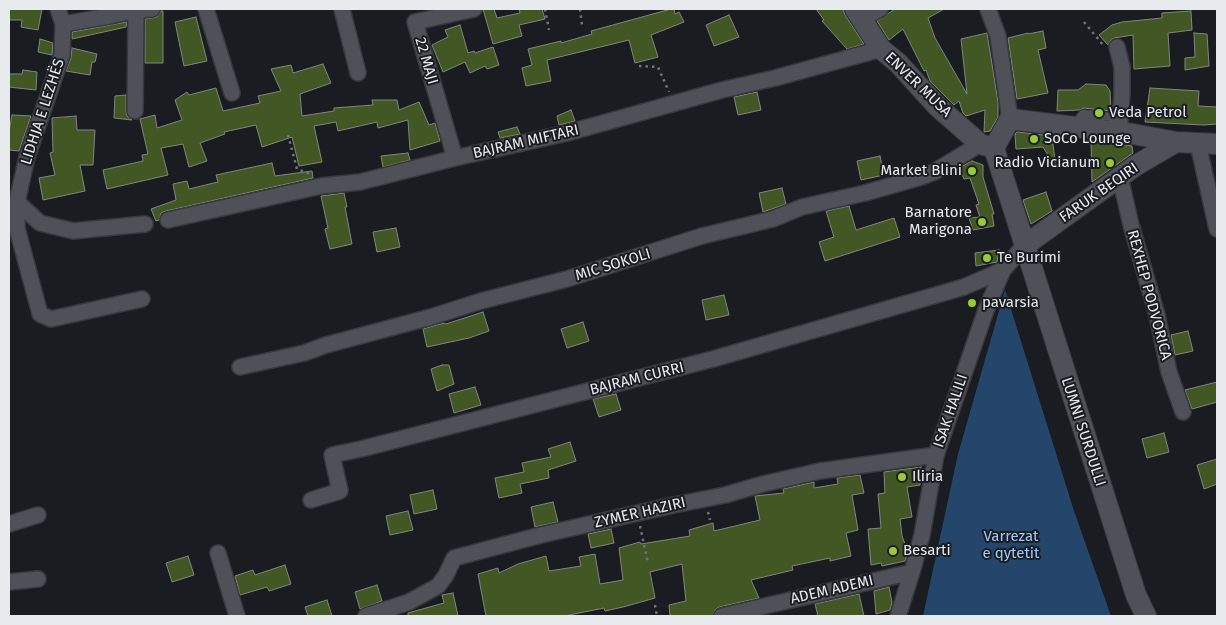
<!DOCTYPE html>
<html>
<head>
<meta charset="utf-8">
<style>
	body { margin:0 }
	#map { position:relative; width:1226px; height:625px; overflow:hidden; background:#191d22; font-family:"Fira Sans",sans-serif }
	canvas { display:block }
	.frame { position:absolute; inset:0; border:10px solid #e8ebee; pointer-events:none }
</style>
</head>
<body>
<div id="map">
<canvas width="1226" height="625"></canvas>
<div class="frame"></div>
</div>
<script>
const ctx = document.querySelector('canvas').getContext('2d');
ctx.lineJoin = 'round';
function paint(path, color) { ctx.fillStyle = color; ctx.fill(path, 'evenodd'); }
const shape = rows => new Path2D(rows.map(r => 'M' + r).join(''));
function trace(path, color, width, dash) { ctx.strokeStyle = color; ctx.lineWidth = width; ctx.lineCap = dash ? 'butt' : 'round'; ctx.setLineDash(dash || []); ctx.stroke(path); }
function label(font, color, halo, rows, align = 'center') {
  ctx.font = font + ' "Fira Sans",sans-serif'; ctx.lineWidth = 4; ctx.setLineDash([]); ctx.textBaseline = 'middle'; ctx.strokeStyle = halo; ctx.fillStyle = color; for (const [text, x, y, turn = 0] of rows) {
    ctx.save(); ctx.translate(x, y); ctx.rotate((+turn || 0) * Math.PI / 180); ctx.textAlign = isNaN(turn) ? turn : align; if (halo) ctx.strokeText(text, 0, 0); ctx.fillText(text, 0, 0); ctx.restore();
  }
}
paint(shape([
	[1005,290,1074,511,1111,616,923,616,958,454]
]), '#25466b');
const building = shape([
	[9,9,42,9,38,30,21,27,22,20,9,20,9,9],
	[483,9,494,9,497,18,520,13,519,9,542,9,545,19,519,25,522,36,493,44,483,9],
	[671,9,674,9,675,14,679,12,684,22,651,35,658,57,635,63,629,40,547,60,551,81,526,86,522,68,532,65,528,49,561,41,561,43,592,34,591,31,671,9],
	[816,9,843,9,845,15,864,44,847,49,822,21,824,20,816,9],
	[895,9,944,9,928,18,935,38,967,94,961,39,987,33,998,102,998,117,990,131,984,132,985,110,966,116,963,113,959,101,954,105,930,81,926,70,924,71,903,29,889,40,877,21,895,9],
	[161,11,163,11,163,63,145,63,145,19,157,17,161,11],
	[1191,11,1192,30,1168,33,1170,66,1134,69,1133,35,1114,38,1110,41,1108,45,1099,35,1112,25,1122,22,1162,18,1162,13,1191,11],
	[729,15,739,37,714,46,706,25,729,15],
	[196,17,207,61,184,66,175,22,196,17],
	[127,22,126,27,72,39,72,32,127,22],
	[460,25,468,53,474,51,475,53,493,47,499,65,487,69,485,66,470,73,465,62,443,72,432,45,448,37,445,30,460,25],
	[1043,31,1046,48,1038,50,1048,93,1017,99,1008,38,1028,33,1028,34,1043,31],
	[1194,33,1207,34,1209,66,1185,70,1185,58,1195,57,1194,33],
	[40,39,53,43,52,55,38,52,40,39],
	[72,48,97,54,95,62,92,62,90,75,66,71,71,58,72,48],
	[323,64,331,83,300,94,302,116,334,111,334,108,373,105,372,100,397,100,399,110,419,102,429,125,435,123,440,141,410,150,408,120,378,128,377,122,338,131,336,122,314,126,322,162,299,166,292,137,262,147,256,125,224,132,225,134,200,143,207,161,189,167,183,144,161,148,168,175,107,189,103,170,143,161,142,155,148,154,140,119,155,115,157,128,182,120,175,100,187,92,189,95,216,88,223,111,260,103,258,96,281,91,271,69,291,65,293,73,323,64],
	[23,70,37,72,36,90,9,87,9,74,22,74,23,70],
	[1086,84,1106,85,1110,91,1111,111,1084,108,1079,110,1057,111,1058,90,1078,90,1086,84],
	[1150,88,1199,91,1198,106,1217,107,1217,124,1204,125,1145,122,1150,88],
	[757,92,761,110,738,115,734,97,757,92],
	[126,95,126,111,127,116,132,120,114,118,115,96,126,95],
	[571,110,575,121,559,125,557,116,571,110],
	[12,115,31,116,19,151,9,150,9,132,12,115],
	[76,116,77,130,95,130,93,165,80,165,85,191,43,200,39,178,55,175,50,153,53,152,52,118,76,116],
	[517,127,520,134,500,138,498,132,517,127],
	[1017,132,1052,136,1056,168,1043,147,1016,149,1015,134,1017,132],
	[1091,141,1132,146,1133,153,1092,182,1091,141],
	[408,153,410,160,383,167,381,156,408,153],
	[880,156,884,175,861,180,857,161,880,156],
	[972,161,983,165,983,177,994,214,992,214,994,226,973,230,969,218,980,217,976,205,979,204,970,178,964,179,959,168,972,161],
	[272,163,275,176,312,171,313,178,166,211,161,213,159,220,156,221,151,209,176,200,173,184,187,181,189,189,218,182,216,175,272,163],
	[782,188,786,204,763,212,759,193,782,188],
	[1046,192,1052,211,1031,224,1023,200,1046,192],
	[344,193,347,207,345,207,352,244,330,249,325,229,328,228,321,196,344,193],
	[849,206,856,230,894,218,900,237,825,261,819,242,834,237,826,211,849,206],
	[396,228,400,247,377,252,373,232,396,228],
	[999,250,997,262,976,266,975,253,999,250],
	[724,295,729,315,706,320,702,300,724,295],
	[483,312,489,331,469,338,427,347,423,329,444,323,446,324,483,312],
	[583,322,589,341,567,348,561,329,583,322],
	[1188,331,1193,351,1175,355,1171,335,1188,331],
	[442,365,449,365,454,384,437,391,431,369,442,365],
	[1217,382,1217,402,1192,409,1185,390,1217,382],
	[475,387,481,405,454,413,449,394,475,387],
	[616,394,621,410,599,417,593,399,616,394],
	[1164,433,1169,452,1147,458,1142,439,1164,433],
	[570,442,576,461,548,470,549,478,520,484,522,493,499,498,495,478,524,472,522,463,551,457,548,449,570,442],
	[1217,459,1217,484,1204,489,1197,465,1217,459],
	[921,467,920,485,907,487,912,517,900,519,902,536,908,552,905,561,882,566,881,563,871,565,868,529,881,528,878,494,885,493,884,472,921,467],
	[860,475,864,493,852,495,858,530,846,533,851,556,830,561,830,558,792,566,793,570,751,580,759,598,719,607,715,610,713,616,670,616,669,605,686,601,682,564,650,572,655,598,623,607,605,611,604,608,564,616,486,616,478,574,498,568,499,573,518,564,546,556,549,571,581,566,579,557,595,554,600,584,623,580,619,548,640,542,641,544,690,536,689,530,713,523,714,531,760,520,755,496,784,493,783,489,814,482,814,488,838,484,837,478,860,475],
	[433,490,437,509,414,514,410,495,433,490],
	[553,502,558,522,535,527,531,507,553,502],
	[408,511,413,530,390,535,386,516,408,511],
	[611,529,614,543,591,548,588,534,611,529],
	[188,556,194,575,172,582,166,563,188,556],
	[285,565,291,584,269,591,267,587,240,595,235,576,253,570,255,575,285,565],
	[377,585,382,601,360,609,355,592,377,585],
	[889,587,892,602,890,610,876,614,874,591,889,587],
	[453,593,458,616,408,616,408,613,444,603,442,595,453,593],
	[859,594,864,616,818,616,815,604,859,594],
	[327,600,332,616,308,616,305,607,327,600]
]);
paint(building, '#425723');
trace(building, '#82867f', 1);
const lane = shape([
	[1075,124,1083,114,1113,117,1115,125]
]);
const street = shape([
	[206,9,232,93],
	[342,9,358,73],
	[988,9,998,36,1010,119],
	[861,19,880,9],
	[63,24,110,16,136,10,152,9],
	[1117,47,1122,67,1122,94,1119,132],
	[135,111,136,10],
	[1198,144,1217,229],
	[455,158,415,22,474,9],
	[1120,177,1131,225,1157,315,1169,372,1183,412],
	[11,210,17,202,27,157,62,55,63,24,58,9],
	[168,220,321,186,360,182,455,158,567,133,722,90,775,78,881,49],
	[142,299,51,319,40,314,17,228,17,202,40,223,73,231,145,224],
	[240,367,304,353,326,345,431,317,481,301,567,279,702,236,773,219,802,207,865,193,921,177,934,172,980,144],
	[311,500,340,491,332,455,361,449,713,359,964,287,1003,270],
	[9,524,38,515],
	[218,553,237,616],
	[9,582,38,579],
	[366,616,409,602,438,586,446,575,454,558,541,535,669,506,725,495,763,484,820,471,936,455],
	[722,616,912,572],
	[898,616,912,572,922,535,936,455,948,420,986,310,1003,270,1024,246]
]);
const secondary = shape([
	[855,9,881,49,898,63,937,106,980,144,994,148],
	[1024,246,1135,166,1176,142],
	[1146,616,1136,595,994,148,1010,119,1133,134,1176,142,1217,144]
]);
trace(lane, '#37393d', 10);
trace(street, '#37393d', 18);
trace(secondary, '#37393d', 22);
trace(shape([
	[545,9,549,30],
	[580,9,582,25],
	[1084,22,1104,46],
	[639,66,658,67,669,92],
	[288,135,297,169,310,174],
	[708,512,710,520],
	[640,526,648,563],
	[655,605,657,616]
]), '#707478', 2.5, [2.5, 4]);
trace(lane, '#4e5258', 8);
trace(street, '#4e5258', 15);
trace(secondary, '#4e5258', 20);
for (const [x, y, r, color] of [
	[1099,113,5,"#97cc38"],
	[1034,139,5,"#97cc38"],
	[1110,163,5,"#97cc38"],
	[972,171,5,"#97cc38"],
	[982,222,5,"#97cc38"],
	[987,258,5,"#97cc38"],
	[972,303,5,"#97cc38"],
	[902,477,5,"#97cc38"],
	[893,551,5,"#97cc38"]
]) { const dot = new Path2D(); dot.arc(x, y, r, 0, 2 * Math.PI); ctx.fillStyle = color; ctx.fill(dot); trace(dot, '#191d22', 2); }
label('15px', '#e8ebee', '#191d22', [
	["22 MAJI",426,61,74],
	["ENVER MUSA",918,85,44],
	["LIDHJA E LEZHËS",43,112,-72],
	["BAJRAM MIFTARI",526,142,-13],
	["FARUK BEQIRI",1099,193,-35],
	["MIC SOKOLI",613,265,-17],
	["REXHEP PODVORICA",1149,295,75],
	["BAJRAM CURRI",637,379,-14],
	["ISAK HALILI",951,411,-71],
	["LUMNI SURDULLI",1083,432,72],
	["ZYMER HAZIRI",640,513,-13],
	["ADEM ADEMI",832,590,-13]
]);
label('15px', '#e8ebee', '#191d22', [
	["Veda Petrol",1109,113],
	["SoCo Lounge",1044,139],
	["Radio Vicianum",1100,163,"right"],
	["Market Blini",962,171,"right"],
	["Barnatore",972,213,"right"],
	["Marigona",972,230,"right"],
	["Te Burimi",997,258],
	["pavarsia",982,303],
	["Iliria",912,477],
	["Besarti",903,551]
], 'left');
label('15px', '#9dcafe', '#191d22', [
	["Varrezat",1011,537],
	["e qytetit",1011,554]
]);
</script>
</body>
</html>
